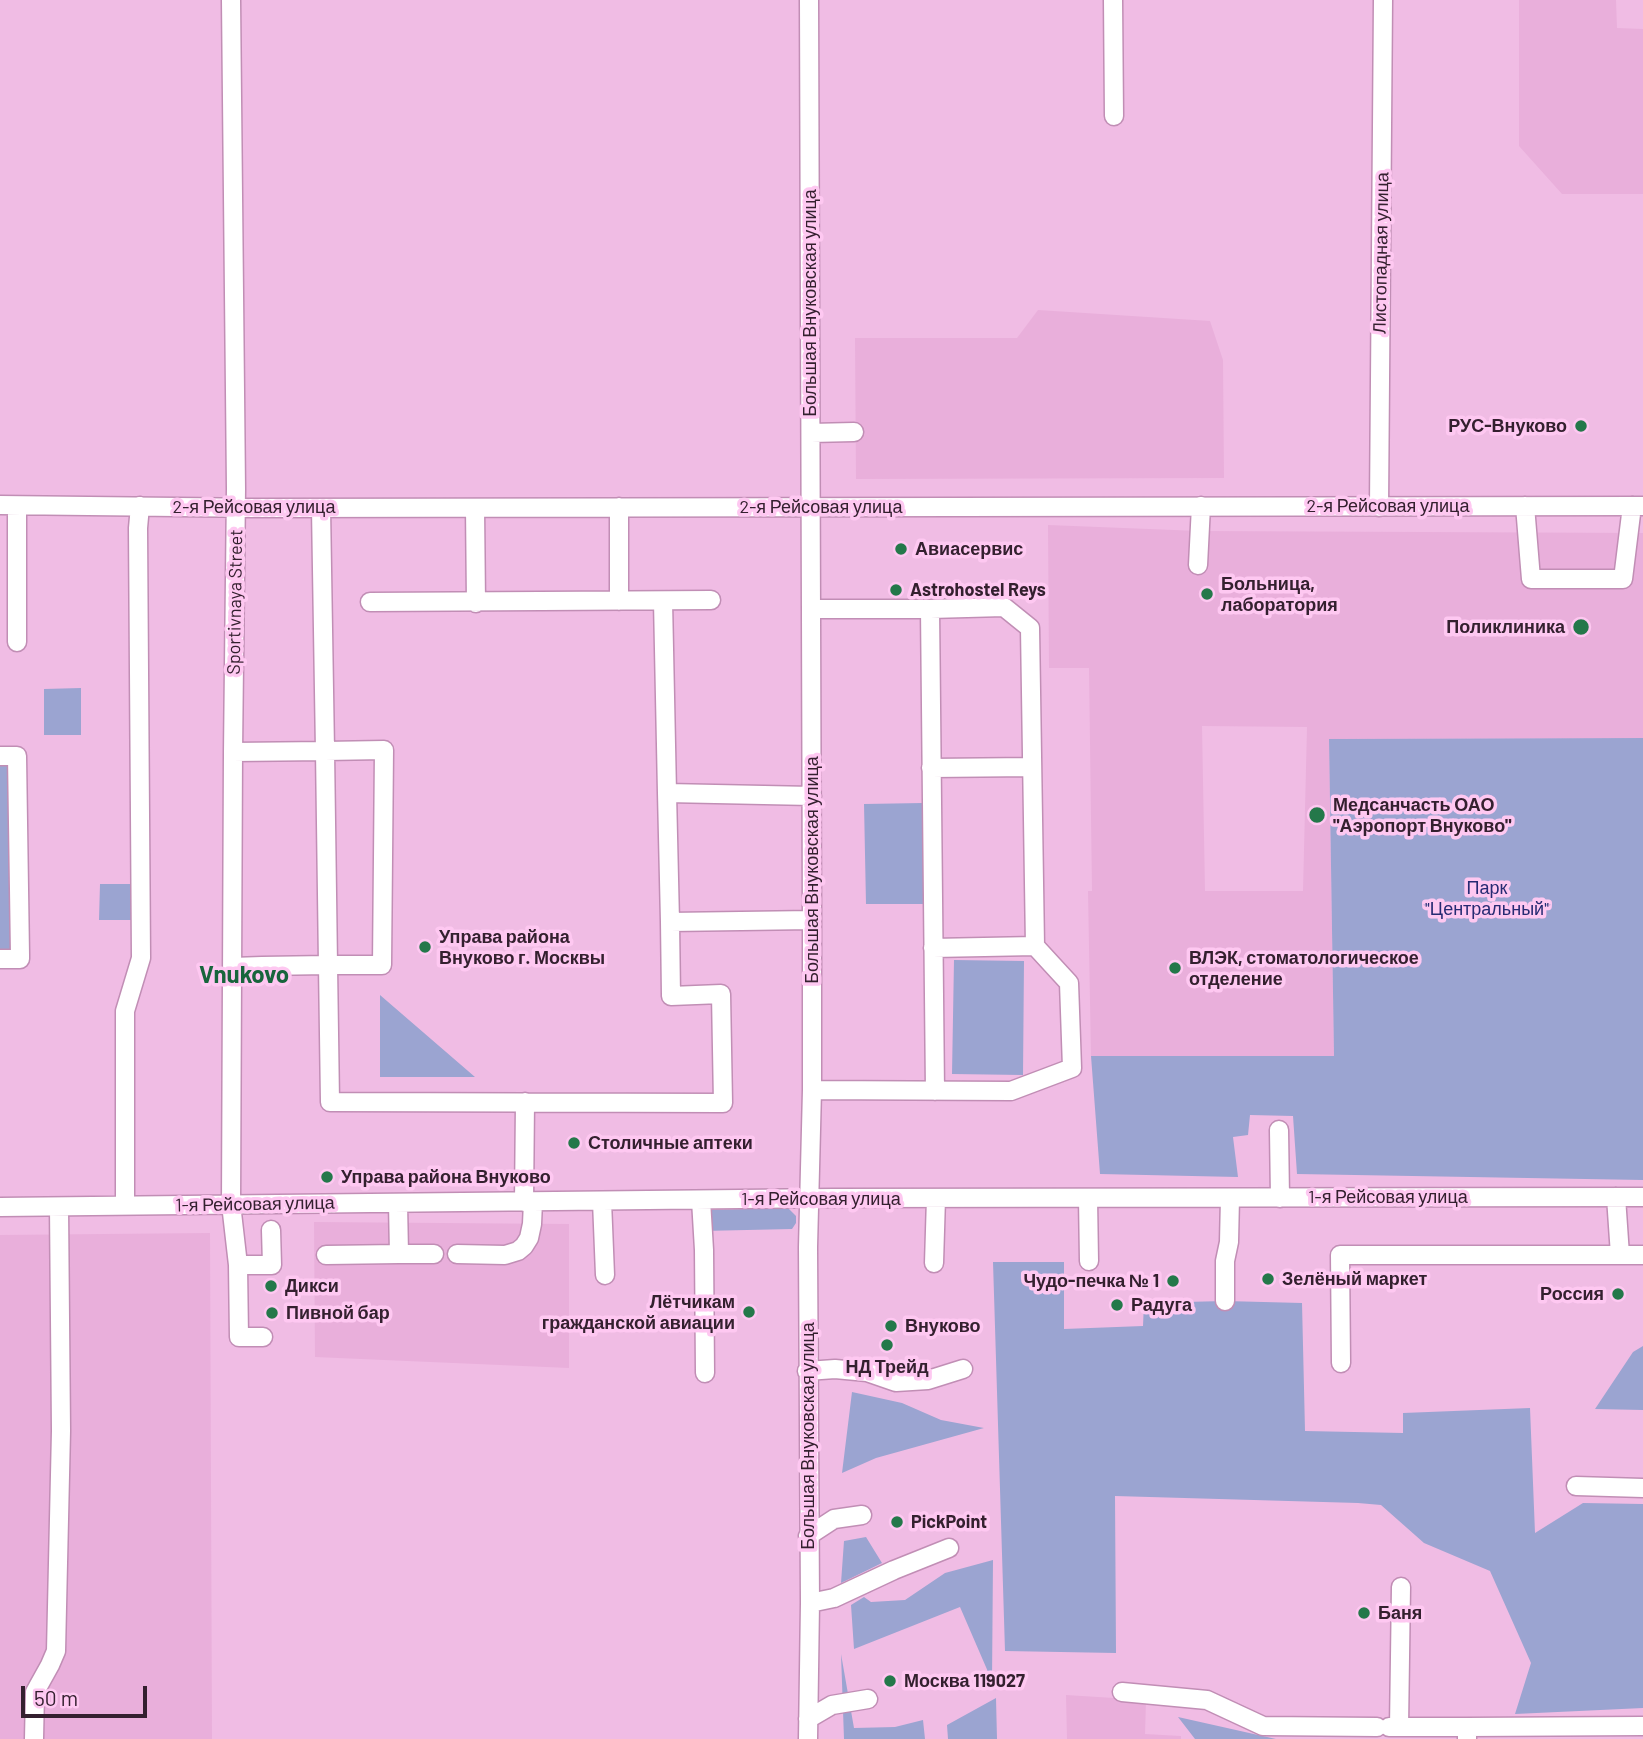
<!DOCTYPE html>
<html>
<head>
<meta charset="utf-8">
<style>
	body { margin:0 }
	#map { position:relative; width:1643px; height:1739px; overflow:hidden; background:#f0bce4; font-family:Barlow,sans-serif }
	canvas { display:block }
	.scale { position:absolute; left:21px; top:1686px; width:126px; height:32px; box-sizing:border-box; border:4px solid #34202f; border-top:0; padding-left:9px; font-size:21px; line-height:24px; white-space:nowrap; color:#34202f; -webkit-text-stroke:5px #fec8f1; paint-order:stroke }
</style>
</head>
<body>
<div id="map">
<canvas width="1643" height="1739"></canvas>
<div class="scale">50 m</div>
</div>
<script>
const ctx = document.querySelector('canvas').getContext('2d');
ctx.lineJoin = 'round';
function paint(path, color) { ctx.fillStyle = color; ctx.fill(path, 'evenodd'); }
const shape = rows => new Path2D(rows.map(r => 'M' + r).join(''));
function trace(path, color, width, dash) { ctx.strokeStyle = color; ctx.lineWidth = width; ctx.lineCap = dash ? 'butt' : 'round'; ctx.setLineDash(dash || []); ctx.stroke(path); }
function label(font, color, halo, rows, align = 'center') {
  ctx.font = font + ' Barlow,sans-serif'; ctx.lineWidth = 7; ctx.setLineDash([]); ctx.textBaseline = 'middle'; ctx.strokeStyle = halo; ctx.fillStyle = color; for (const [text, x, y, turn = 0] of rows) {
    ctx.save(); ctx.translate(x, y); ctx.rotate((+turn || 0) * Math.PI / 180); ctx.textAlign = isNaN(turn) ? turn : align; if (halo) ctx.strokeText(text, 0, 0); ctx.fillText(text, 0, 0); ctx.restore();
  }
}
paint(shape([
	[1519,0,1616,0,1617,28,1643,29,1643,194,1562,194,1519,146],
	[1038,310,1210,321,1223,360,1224,478,856,479,855,338,1017,338],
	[1048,525,1199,531,1643,533,1643,738,1329,739,1334,1056,1091,1056,1088,891,1092,891,1089,668,1049,668],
	[1202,726,1307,727,1303,891,1205,891],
	[314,1222,569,1224,569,1368,315,1357],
	[210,1233,212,1739,0,1739,0,1235],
	[1066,1695,1146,1700,1145,1734,1181,1736,1181,1739,1067,1739]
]), '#e9afdb');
paint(shape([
	[81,688,81,735,44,735,44,689],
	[1643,738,1643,1180,1297,1174,1293,1116,1250,1115,1248,1135,1233,1137,1238,1177,1100,1174,1091,1056,1334,1056,1329,739],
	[0,756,17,756,20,959,0,959],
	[923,803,925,904,866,904,864,804],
	[100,884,140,884,141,920,99,920],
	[954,960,1024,961,1023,1075,952,1074],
	[380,995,475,1077,380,1077],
	[788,1208,796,1216,796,1223,792,1229,702,1231,708,1210],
	[993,1262,1064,1262,1064,1329,1143,1326,1144,1303,1225,1301,1302,1303,1305,1431,1403,1433,1403,1413,1530,1408,1535,1533,1583,1503,1643,1504,1643,1708,1515,1714,1531,1663,1490,1571,1424,1543,1381,1505,1358,1503,1115,1496,1116,1653,1005,1651],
	[1643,1346,1643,1410,1595,1409,1633,1352],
	[852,1392,902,1403,941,1420,984,1428,876,1458,842,1473],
	[866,1537,882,1563,841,1583,844,1541],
	[993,1560,992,1681,960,1607,854,1649,851,1605,864,1597,871,1602,905,1600,945,1573],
	[841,1654,854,1728,895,1727,923,1720,925,1739,844,1739],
	[996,1698,997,1739,948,1739,947,1725],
	[1178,1717,1276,1739,1195,1739]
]), '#9ba4d1');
const minor = shape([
	[231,0,236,489,233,752,231,1204,238,1265,239,1337,263,1337],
	[1113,0,1114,116],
	[811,433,854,432],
	[0,505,266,508,1643,506],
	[17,506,17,642],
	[1525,506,1531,579,1623,579,1632,506],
	[1379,507,1383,0],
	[475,508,476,603],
	[1198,565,1201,506],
	[619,601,619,507],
	[663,601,667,793],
	[370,602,711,600],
	[812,609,930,609,1004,607,1030,628,1035,946,1069,983,1072,1068,1011,1091,812,1090],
	[930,609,935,1091],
	[233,752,325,751,321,508],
	[0,756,17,756,20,955,20,959,0,959],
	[931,768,1032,767],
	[812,796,667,793,670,922,812,920],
	[933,948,1035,946],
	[233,967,262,966,328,965,382,965,384,750,325,751,328,965,330,1102,723,1103,721,994,671,996,670,922],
	[1279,1130,1280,1198],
	[1616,1197,1620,1255],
	[1088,1198,1089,1261],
	[701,1200,704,1250,705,1373],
	[602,1201,605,1275],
	[524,1202,525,1102],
	[398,1203,399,1254,434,1254],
	[125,1205,125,1011,141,958,138,528,140,506],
	[0,1207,833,1198,1643,1197],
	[457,1254,505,1255,518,1251,524,1246,529,1238,532,1224,533,1202],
	[326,1255,399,1254],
	[934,1263,936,1198],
	[238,1265,272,1265,271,1230],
	[1225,1301,1225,1261,1229,1242,1230,1198],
	[1341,1363,1340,1255,1643,1255],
	[807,1371,835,1369,867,1372,896,1382,928,1380,963,1369],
	[1576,1486,1643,1488],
	[808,1536,834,1519,862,1515],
	[810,1603,834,1598,894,1570,949,1548],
	[1122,1692,1207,1700,1263,1726,1377,1727],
	[808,1719,832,1705,868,1699],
	[1389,1727,1467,1727],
	[1399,1727,1401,1587],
	[34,1739,35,1692,50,1665,56,1651,61,1431,59,1207],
	[808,1739,810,1603,808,1247,812,1090,812,920,809,0],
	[1467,1739,1467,1727,1643,1726]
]);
trace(minor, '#c18eb5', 21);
trace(minor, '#fff', 18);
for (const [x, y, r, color] of [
	[1581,426,7,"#24784a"],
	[901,549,7,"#24784a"],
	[896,590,7,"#24784a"],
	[1207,594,7,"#24784a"],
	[1581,627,9,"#24784a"],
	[1317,815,9,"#24784a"],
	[425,947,7,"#24784a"],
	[1175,968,7,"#24784a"],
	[574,1143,7,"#24784a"],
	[327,1177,7,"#24784a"],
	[1268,1279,7,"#24784a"],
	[1173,1281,7,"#24784a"],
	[271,1286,7,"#24784a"],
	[1618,1294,7,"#24784a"],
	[1117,1305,7,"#24784a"],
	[749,1312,7,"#24784a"],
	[272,1313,7,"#24784a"],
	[891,1326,7,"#24784a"],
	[887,1345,7,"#24784a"],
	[897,1522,7,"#24784a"],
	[1364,1613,7,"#24784a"],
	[890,1681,7,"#24784a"]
]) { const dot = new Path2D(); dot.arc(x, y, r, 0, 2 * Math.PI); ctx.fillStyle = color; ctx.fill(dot); trace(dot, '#fec8f1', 2.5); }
label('18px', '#34202f', '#fec8f1', [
	["Листопадная улица",1381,253,-89],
	["Большая Внуковская улица",810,303,-90],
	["2-я Рейсовая улица",1388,506],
	["2-я Рейсовая улица",254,507],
	["2-я Рейсовая улица",821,507],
	["Sportivnaya Street",235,602,-89],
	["Большая Внуковская улица",812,870,-90],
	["1-я Рейсовая улица",1388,1197],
	["1-я Рейсовая улица",821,1199],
	["1-я Рейсовая улица",255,1204,-1],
	["Большая Внуковская улица",808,1436,-90]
]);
label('bold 18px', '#34202f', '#fec8f1', [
	["РУС-Внуково",1567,426,"right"],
	["Авиасервис",915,549],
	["Больница,",1221,584],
	["лаборатория",1221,605],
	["Astrohostel Reys",910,590],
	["Поликлиника",1565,627,"right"],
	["Медсанчасть ОАО",1333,805],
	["\"Аэропорт Внуково\"",1333,826],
	["Управа района",439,937],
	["Внуково г. Москвы",439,958],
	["ВЛЭК, стоматологическое",1189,958],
	["отделение",1189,979],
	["Столичные аптеки",588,1143],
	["Управа района Внуково",341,1177],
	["Зелёный маркет",1282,1279],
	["Чудо-печка № 1",1159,1281,"right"],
	["Дикси",285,1286],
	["Россия",1604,1294,"right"],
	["Лётчикам",735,1302,"right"],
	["гражданской авиации",735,1323,"right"],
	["Радуга",1131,1305],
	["Пивной бар",286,1313],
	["Внуково",905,1326],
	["НД Трейд",887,1367,"center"],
	["PickPoint",911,1522],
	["Баня",1378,1613],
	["Москва 119027",904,1681]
], 'left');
label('18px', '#262a72', '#fec8f1', [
	["Парк",1487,888],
	["\"Центральный\"",1487,909]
]);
label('bold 24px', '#17653c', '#fec8f1', [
	["Vnukovo",244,975]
]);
</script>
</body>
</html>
